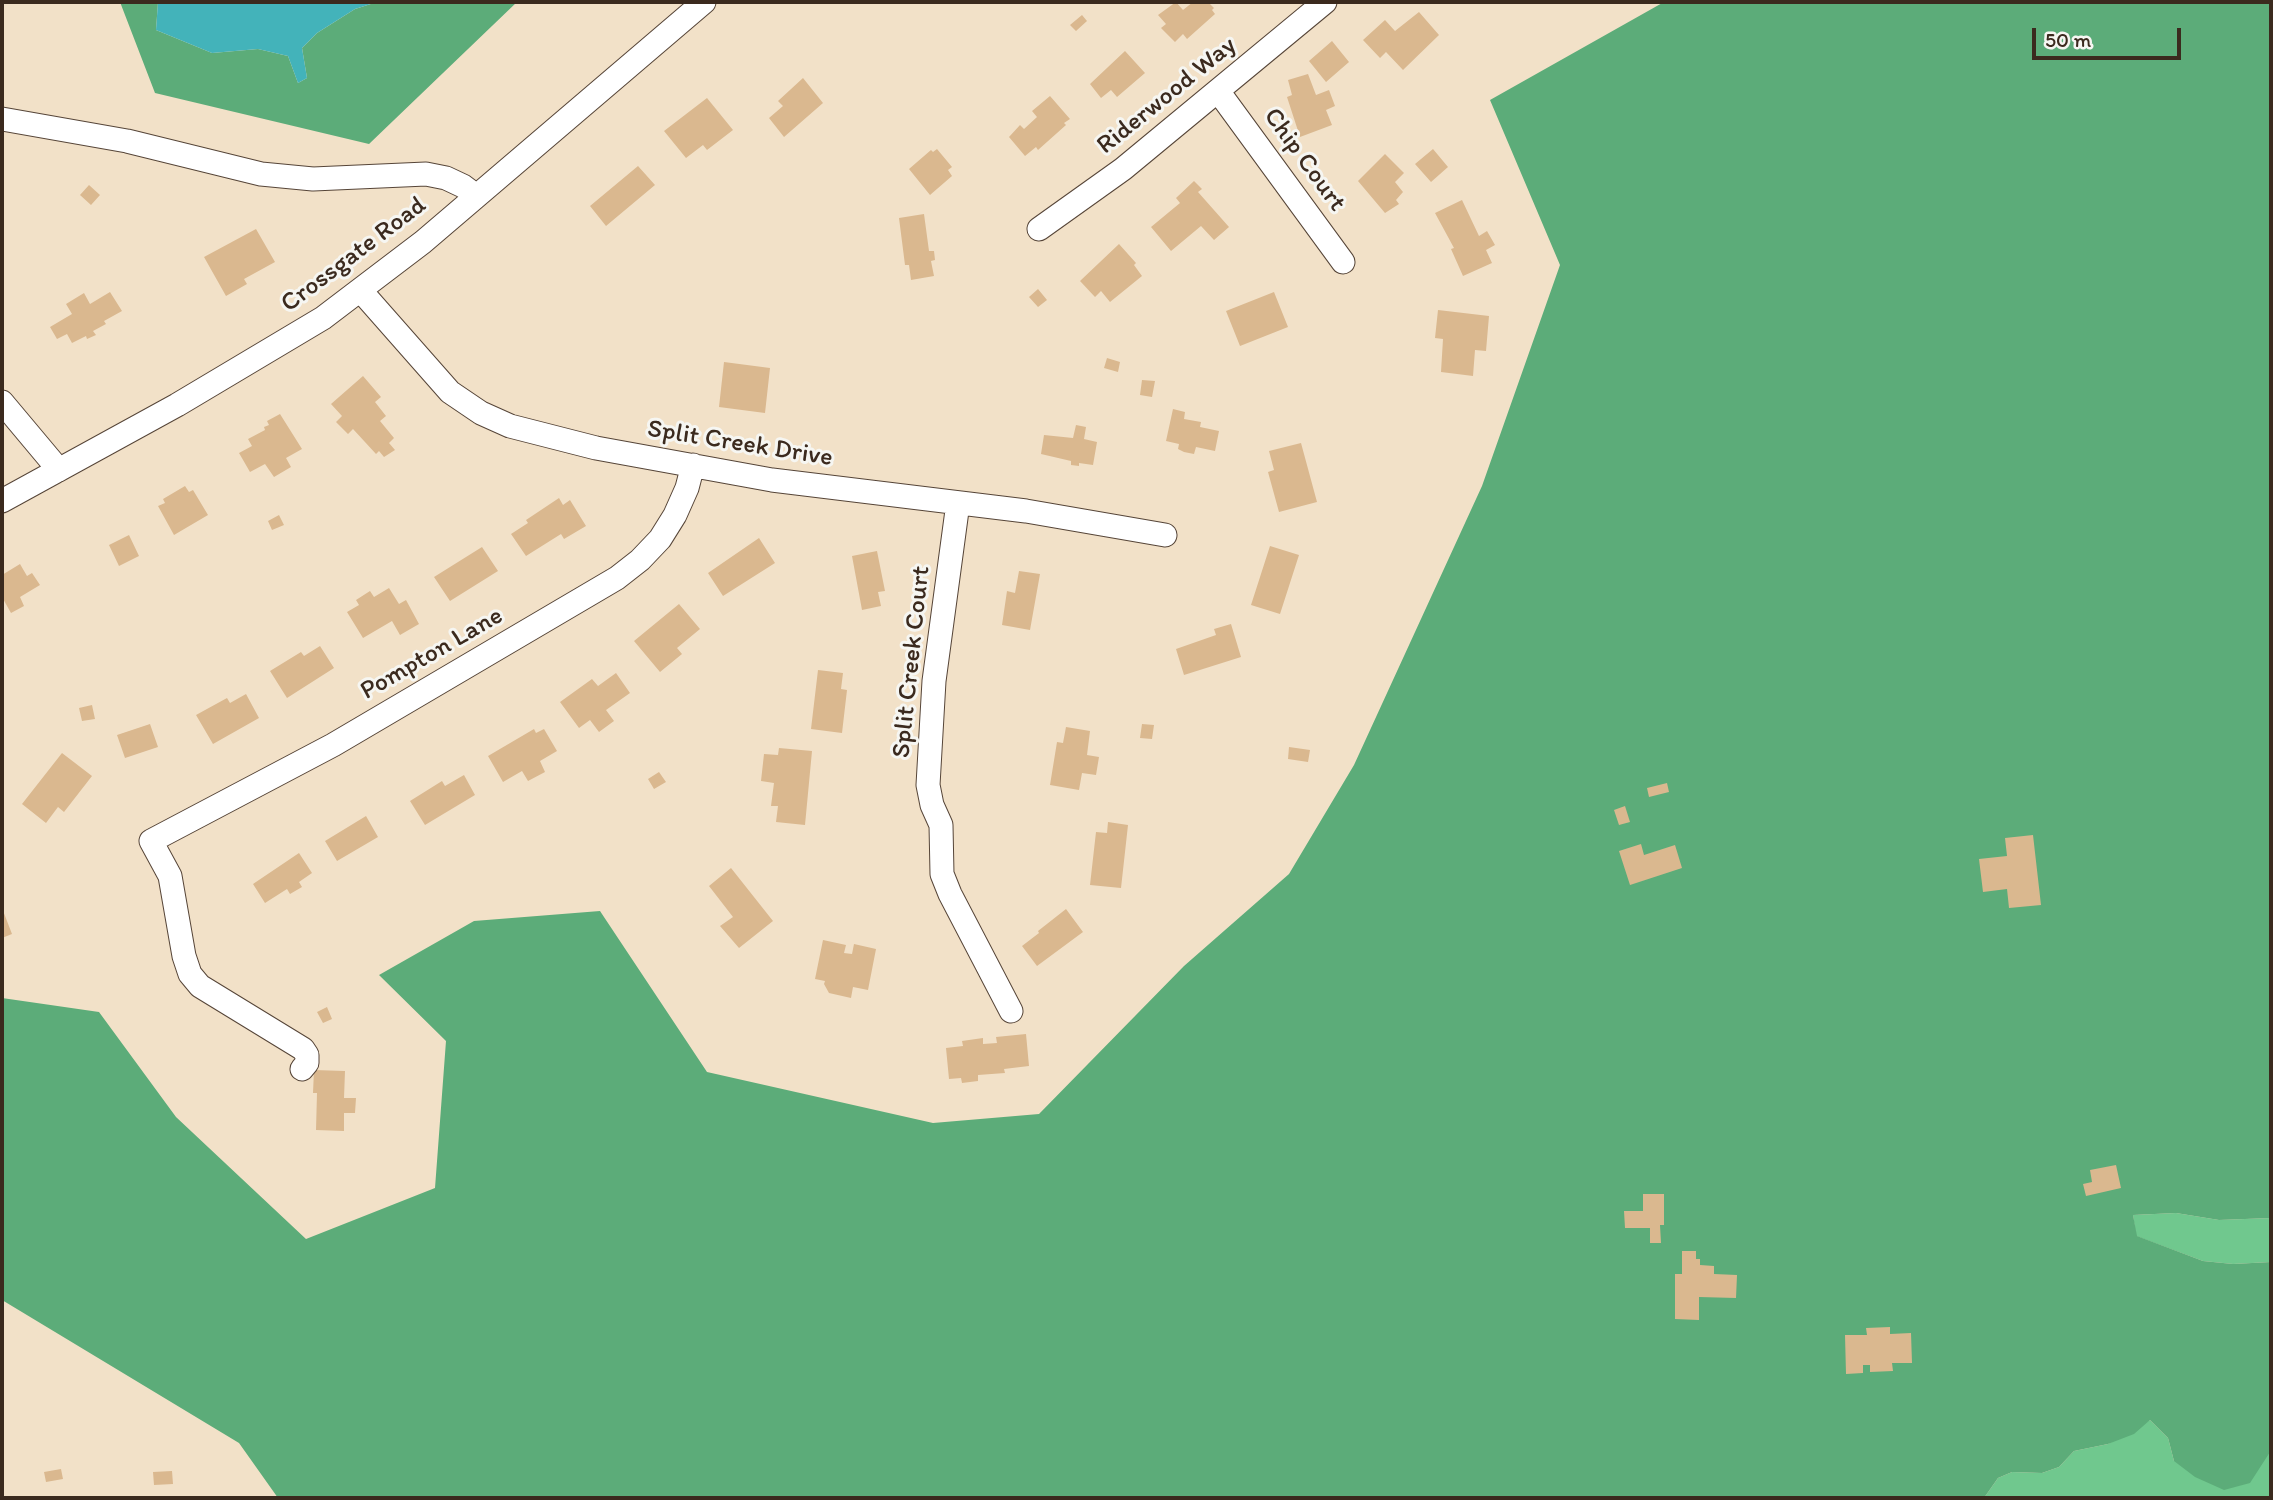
<!DOCTYPE html>
<html>
<head>
<meta charset="utf-8">
<style>
	body { margin:0 }
	#map { position:relative; width:2273px; height:1500px; overflow:hidden; background:#f2e1c8; font-family:Itim,sans-serif }
	canvas { display:block }
	.frame { position:absolute; inset:0; border:4px solid #3b2a1e; pointer-events:none }
	.scale { position:absolute; left:2032px; top:28px; width:149px; height:32px; box-sizing:border-box; border:4px solid #3b2a1e; border-top:0; padding-left:9px; font-size:21px; line-height:24px; white-space:nowrap; color:#3b2a1e; -webkit-text-stroke:5px #f6f6f2; paint-order:stroke }
</style>
</head>
<body>
<div id="map">
<canvas width="2273" height="1500"></canvas>
<div class="frame"></div>
<div class="scale">50 m</div>
</div>
<script>
const ctx = document.querySelector('canvas').getContext('2d');
ctx.lineJoin = 'round';
function paint(path, color) { ctx.fillStyle = color; ctx.fill(path, 'evenodd'); }
const shape = rows => new Path2D(rows.map(r => 'M' + r).join(''));
function trace(path, color, width, dash) { ctx.strokeStyle = color; ctx.lineWidth = width; ctx.lineCap = dash ? 'butt' : 'round'; ctx.setLineDash(dash || []); ctx.stroke(path); }
function label(font, color, halo, rows, align = 'center') {
  ctx.font = font + ' Itim,sans-serif'; ctx.lineWidth = 6; ctx.setLineDash([]); ctx.textBaseline = 'middle'; ctx.strokeStyle = halo; ctx.fillStyle = color; for (const [text, x, y, turn = 0] of rows) {
    ctx.save(); ctx.translate(x, y); ctx.rotate((+turn || 0) * Math.PI / 180); ctx.textAlign = isNaN(turn) ? turn : align; if (halo) ctx.strokeText(text, 0, 0); ctx.fillText(text, 0, 0); ctx.restore();
  }
}
paint(shape([
	[2176,1213,2219,1220,2271,1218,2271,1262,2233,1264,2203,1261,2136,1236,2133,1215],
	[2150,1420,2168,1438,2174,1461,2270,1452,2271,1446,2271,1498,1984,1498,1998,1478,2012,1472,2042,1473,2059,1467,2074,1451,2108,1444]
]), '#70c88e');
paint(shape([
	[120,2,158,2,156,30,212,53,258,49,288,56,298,83,307,78,302,48,317,33,355,9,377,2,517,2,369,144,155,93],
	[1664,2,2271,2,2271,1218,2219,1220,2176,1213,2133,1215,2137,1236,2203,1261,2233,1264,2271,1262,2271,1446,2270,1452,2250,1483,2224,1490,2195,1477,2174,1461,2168,1438,2150,1420,2134,1434,2108,1444,2074,1451,2059,1467,2042,1473,2012,1472,1998,1478,1984,1498,278,1498,239,1443,2,1300,2,998,99,1012,176,1117,306,1239,435,1188,446,1041,379,975,474,921,600,911,707,1072,933,1123,1039,1114,1184,966,1289,874,1354,765,1482,486,1560,265,1490,100]
]), '#5cac79');
paint(shape([
	[158,2,377,2,355,9,317,33,302,48,307,78,298,83,288,56,258,49,212,53,156,30]
]), '#43b3ba');
paint(shape([
	[1176,2,1183,10,1193,2,1208,2,1214,8,1212,10,1215,14,1187,39,1183,34,1175,42,1161,28,1166,24,1158,15],
	[1419,12,1439,35,1403,70,1386,52,1380,58,1363,40,1385,20,1395,31],
	[1082,15,1087,21,1076,31,1070,25],
	[1332,41,1349,62,1326,82,1309,61],
	[1125,51,1145,73,1117,97,1111,90,1101,98,1090,84],
	[1308,74,1316,95,1329,90,1335,106,1326,110,1332,125,1300,137,1287,97,1292,95,1288,80],
	[803,78,823,103,784,137,769,118,783,106,778,101],
	[1050,96,1070,119,1064,123,1066,125,1038,150,1036,147,1025,156,1009,137,1020,125,1024,129,1037,117,1032,111],
	[707,98,733,130,707,150,703,145,686,158,664,131],
	[937,149,952,167,948,170,952,176,930,195,909,169,931,150,933,152],
	[1433,149,1448,167,1431,182,1415,164],
	[1385,154,1404,173,1395,182,1403,192,1396,200,1399,204,1385,213,1358,181],
	[638,166,655,185,606,226,590,206],
	[1194,181,1202,189,1198,192,1229,227,1214,240,1201,226,1171,251,1151,227,1180,203,1176,198],
	[89,185,100,195,91,205,80,195],
	[1462,200,1479,236,1487,231,1495,245,1486,250,1492,263,1463,276,1451,249,1454,248,1435,213],
	[924,214,929,251,934,251,935,260,931,261,934,276,911,280,909,265,905,265,899,218],
	[256,229,275,262,244,279,247,284,226,296,204,257],
	[1119,244,1136,263,1134,265,1142,276,1110,302,1101,291,1095,297,1080,281],
	[1038,289,1047,300,1038,307,1029,297],
	[110,292,122,311,104,321,106,324,93,331,96,335,87,339,86,336,72,343,67,334,57,339,50,327,72,314,66,304,84,293,90,304],
	[1274,292,1288,327,1240,346,1226,311],
	[1438,310,1489,316,1486,351,1475,350,1473,376,1441,372,1443,339,1435,338],
	[1107,358,1120,362,1118,372,1104,368],
	[724,362,770,368,765,413,719,407],
	[363,376,381,397,375,402,386,416,380,421,394,438,389,443,395,450,384,457,379,451,376,454,353,429,348,434,336,422,342,416,331,404],
	[1142,380,1155,381,1152,397,1140,395],
	[1173,409,1185,412,1184,419,1201,422,1200,427,1219,431,1215,451,1196,447,1194,454,1184,452,1178,449,1179,444,1166,441],
	[280,414,302,449,286,458,291,467,274,477,265,464,250,472,239,453,252,446,248,439,265,430,264,427,269,425,267,421],
	[1076,425,1086,427,1084,439,1097,442,1093,465,1079,463,1079,466,1071,465,1071,461,1041,454,1044,435,1073,438],
	[1301,443,1317,502,1279,512,1268,472,1274,470,1269,451],
	[185,486,189,492,193,490,208,515,174,535,158,506,165,503,163,499],
	[559,498,563,505,570,500,586,526,564,539,561,534,526,556,511,534,528,523,526,520],
	[279,515,284,525,272,530,268,521],
	[129,535,139,556,119,566,109,545],
	[759,538,775,563,723,596,708,573],
	[1270,546,1299,555,1280,614,1251,605],
	[482,547,498,571,450,601,434,577],
	[877,551,885,591,878,592,881,606,862,610,852,556],
	[20,564,27,576,32,573,40,585,20,597,24,606,11,613,2,597,2,575],
	[1019,571,1040,574,1030,630,1002,625,1007,591,1015,593],
	[389,588,399,604,406,600,419,624,400,635,392,621,363,638,347,612,359,605,356,600,370,591,374,597],
	[679,604,700,629,677,648,682,654,660,672,634,641],
	[1231,624,1241,657,1184,675,1176,649,1216,635,1214,629],
	[320,646,334,668,287,698,270,671,301,652,304,656],
	[818,670,843,673,841,689,847,690,842,733,811,729],
	[616,673,630,693,606,710,614,721,599,732,590,720,579,728,560,702,592,679,598,686],
	[246,694,259,718,213,744,196,715,227,698,230,703],
	[92,705,95,719,82,721,79,708],
	[150,724,158,747,125,758,117,735],
	[1142,724,1154,725,1152,739,1140,738],
	[1066,727,1090,731,1087,755,1099,757,1096,775,1082,773,1079,790,1050,785,1057,742,1063,743],
	[534,729,536,733,544,729,557,751,540,761,545,772,528,781,522,771,503,782,488,756],
	[1289,747,1310,750,1308,762,1288,759],
	[779,748,812,751,805,825,776,822,778,806,771,806,774,783,761,781,764,754,778,755],
	[62,753,92,776,64,812,58,807,46,823,22,804],
	[659,772,666,782,654,789,648,779],
	[464,775,475,795,425,825,410,801,442,781,445,786],
	[1667,783,1669,792,1649,797,1647,788],
	[1625,806,1630,822,1619,825,1614,810],
	[366,816,378,837,337,861,325,841],
	[1108,822,1128,825,1121,888,1090,885,1096,832,1107,833],
	[2033,835,2041,905,2009,908,2007,889,1983,892,1979,859,2007,856,2005,838],
	[1641,844,1644,855,1675,845,1682,868,1630,885,1619,851],
	[299,853,312,873,299,882,302,887,290,894,287,889,265,903,253,884],
	[731,868,773,921,739,948,720,926,733,917,709,886],
	[2,908,12,934,2,938],
	[1066,909,1083,932,1037,966,1022,946,1039,933,1038,931],
	[823,940,846,945,844,953,852,954,854,944,876,949,868,990,853,987,851,998,829,993,824,984,825,981,815,979],
	[327,1007,332,1019,323,1023,317,1012],
	[1026,1034,1029,1066,1004,1069,1005,1073,978,1075,978,1081,962,1083,961,1078,949,1079,946,1048,963,1046,962,1041,983,1038,983,1044,997,1043,996,1037],
	[314,1070,345,1071,344,1098,356,1098,355,1113,344,1113,344,1131,316,1130,317,1093,313,1093],
	[2116,1165,2121,1188,2086,1196,2083,1184,2092,1182,2090,1170],
	[1643,1194,1664,1194,1664,1225,1660,1225,1661,1243,1650,1243,1650,1228,1625,1228,1624,1211,1643,1211],
	[1682,1251,1696,1251,1696,1259,1700,1259,1700,1265,1714,1266,1714,1274,1737,1275,1736,1298,1699,1297,1699,1320,1675,1319,1675,1274,1682,1274],
	[1890,1327,1890,1334,1911,1333,1912,1363,1892,1363,1893,1371,1870,1372,1870,1365,1863,1365,1863,1373,1846,1374,1845,1335,1867,1335,1866,1328],
	[61,1469,63,1479,46,1482,44,1472],
	[172,1471,173,1484,154,1485,153,1472]
]), '#dab88f');
const minor = shape([
	[1218,91,1343,262],
	[2,119,127,141,261,174,313,179,426,174,446,178,463,186,475,195],
	[1039,229,1123,169,1325,2],
	[361,291,450,392,481,413,510,426,596,448,772,480,1026,511,1165,535],
	[2,402,59,470],
	[2,501,177,405,323,318,423,242,704,2],
	[958,503,934,681,928,785,932,805,941,825,942,874,950,894,1011,1011],
	[302,1069,307,1063,307,1055,303,1049,200,986,190,974,184,956,170,876,151,841,333,745,617,578,640,560,660,539,675,515,687,488,693,465]
]);
trace(minor, '#564538', 25);
trace(minor, '#fff', 23);
label('26px', '#3b2a1e', '#f6f6f2', [
	["Riderwood Way",1167,96,-39],
	["Chip Court",1304,160,54],
	["Crossgate Road",354,255,-37],
	["Split Creek Drive",740,444,9],
	["Pompton Lane",432,654,-30],
	["Split Creek Court",912,662,-84]
]);
</script>
</body>
</html>
